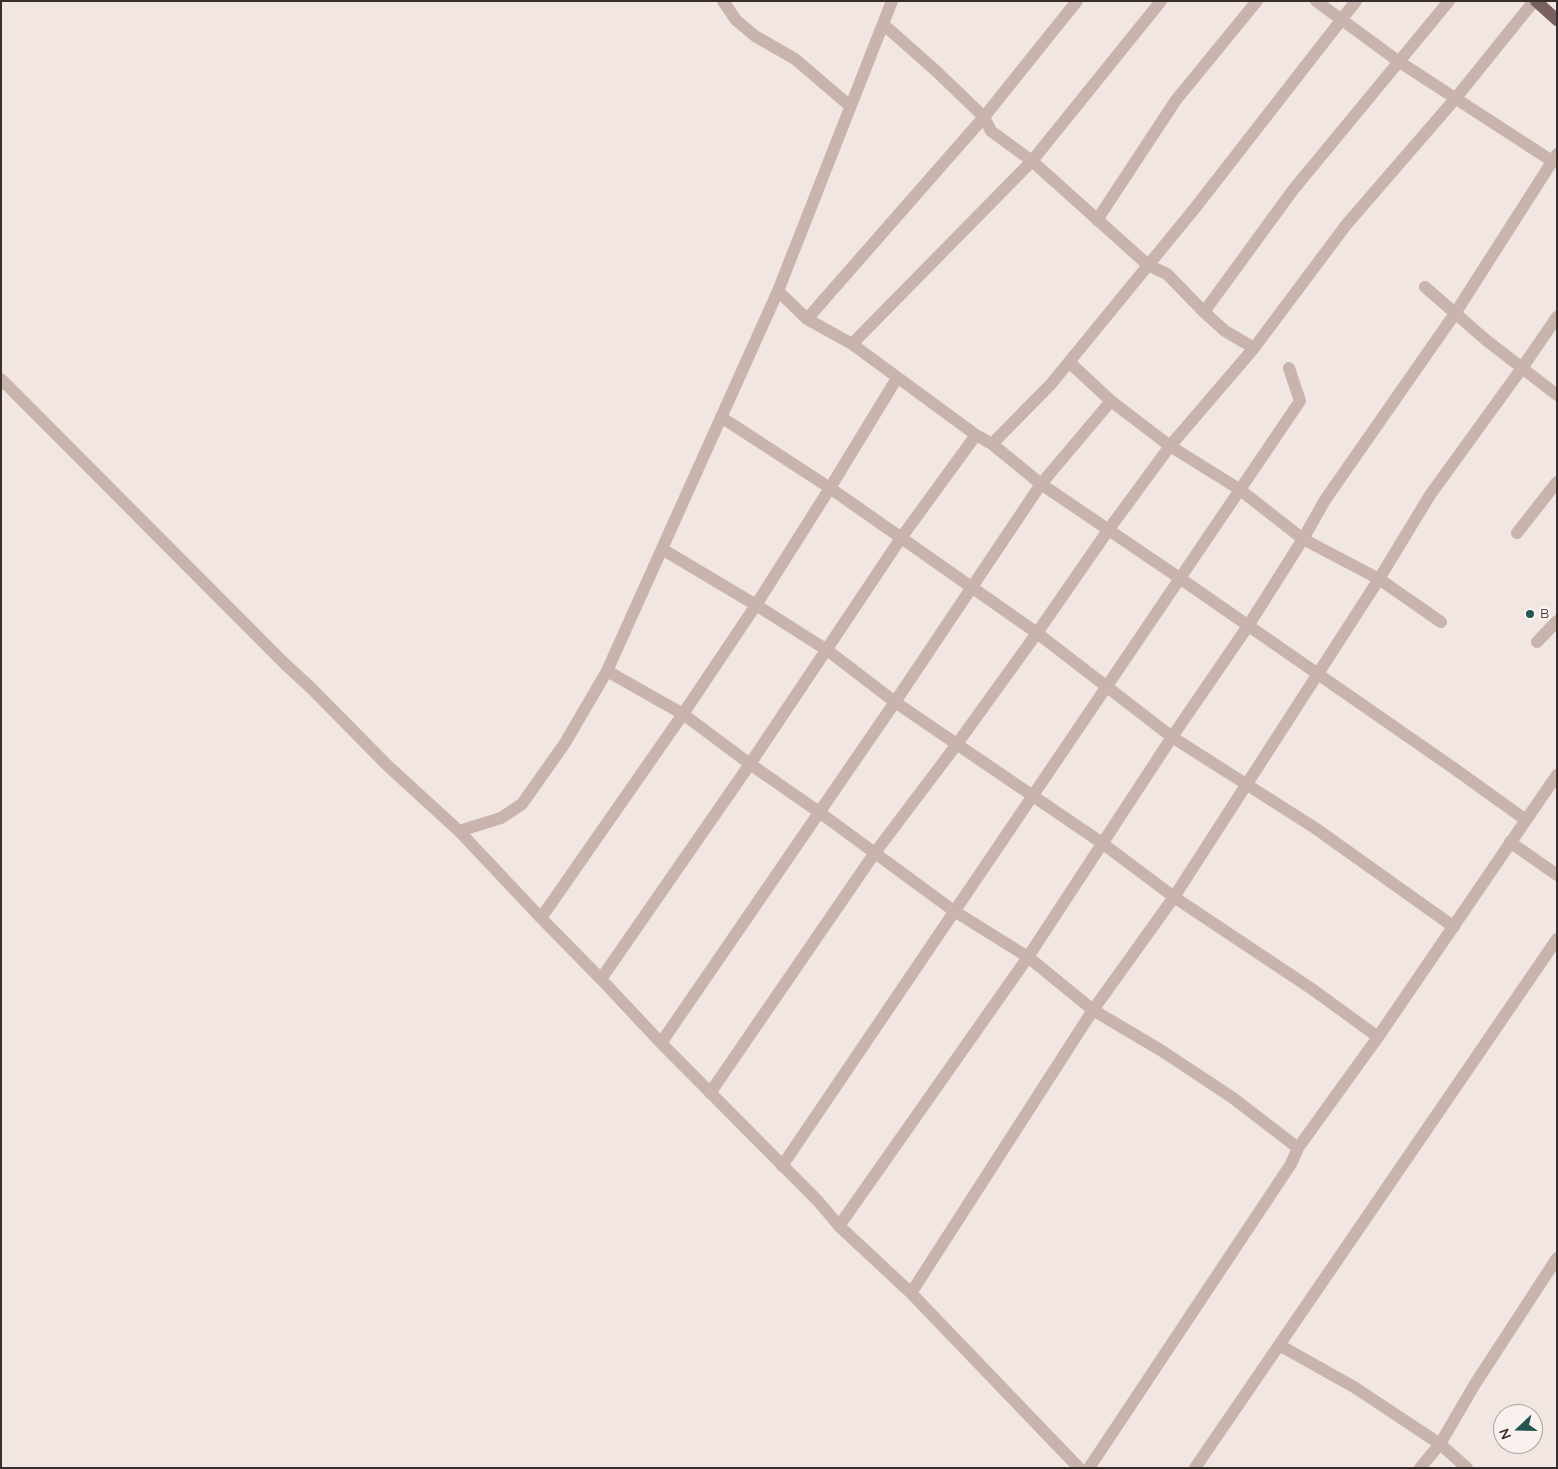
<!DOCTYPE html>
<html>
<head>
<meta charset="utf-8">
<style>
	body { margin:0 }
	#map { position:relative; width:1558px; height:1469px; overflow:hidden; background:#f1e6e1; font-family:Quicksand,sans-serif }
	canvas { display:block }
	.frame { position:absolute; inset:0; border:2px solid #372d2b; pointer-events:none }
	.north { position:absolute; left:1493px; top:1404px; width:50px; height:50px; box-sizing:border-box; background:#f9f1ed; border:1px solid #aba39f; border-radius:50%; rotate:249deg; font-size:14px; font-weight:700; line-height:20px; text-align:center; color:#372d2b }
	.north::after { content:''; display:block; margin:auto; width:18px; height:22px; background:#24554f; clip-path:polygon(50% 0,100% 100%,50% 72%,0 100%) }
</style>
</head>
<body>
<div id="map">
<canvas width="1558" height="1469"></canvas>
<div class="frame"></div>
<div class="north">N</div>
</div>
<script>
const ctx = document.querySelector('canvas').getContext('2d');
ctx.lineJoin = 'round';
const shape = rows => new Path2D(rows.map(r => 'M' + r).join(''));
function trace(path, color, width, dash) { ctx.strokeStyle = color; ctx.lineWidth = width; ctx.lineCap = dash ? 'butt' : 'round'; ctx.setLineDash(dash || []); ctx.stroke(path); }
function label(font, color, halo, rows, align = 'center') {
  ctx.font = font + ' Quicksand,sans-serif'; ctx.lineWidth = 5; ctx.setLineDash([]); ctx.textBaseline = 'middle'; ctx.strokeStyle = halo; ctx.fillStyle = color; for (const [text, x, y, turn = 0] of rows) {
    ctx.save(); ctx.translate(x, y); ctx.rotate((+turn || 0) * Math.PI / 180); ctx.textAlign = isNaN(turn) ? turn : align; if (halo) ctx.strokeText(text, 0, 0); ctx.fillText(text, 0, 0); ctx.restore();
  }
}
trace(shape([
	[723,1,736,20,755,36,795,59,850,106],
	[1316,1,1398,61,1552,161],
	[883,24,935,70,984,117,991,131,1032,161,1148,265,1167,274,1204,312,1225,331,1254,348],
	[1097,220,1176,100,1257,1],
	[1425,287,1486,340,1557,395],
	[778,291,807,319,852,344,976,435,992,444,1041,484,1181,579,1452,767,1526,820,1378,1037,1298,1148,1291,1164,1089,1468],
	[1204,312,1293,190,1449,1],
	[807,319,984,117,1077,1],
	[852,344,1032,161,1161,1],
	[1069,362,1111,401,1170,446,1239,489,1303,539,1379,579,1441,622],
	[1,379,285,664,311,688,388,766,459,831,541,918,601,979,661,1043,818,1201,839,1226,911,1293,1079,1468],
	[721,417,830,488,1037,633,1172,737,1315,828,1454,927],
	[992,444,1051,384,1195,208,1356,1],
	[1517,533,1557,482],
	[662,549,756,605,827,650,895,702,1102,843,1174,897,1312,989,1378,1037],
	[1537,642,1557,621],
	[607,671,683,714,750,764,819,812,954,911,1028,957,1093,1010,1162,1051,1233,1098,1298,1148],
	[1526,820,1557,775],
	[459,831,501,818,522,804,565,743,607,671,778,291,892,1],
	[1510,842,1557,875],
	[541,918,683,714,756,605,830,488,897,378],
	[601,979,750,764,901,538,976,435],
	[661,1043,895,702,1041,484,1111,401],
	[710,1093,874,854,957,744,1037,633,1109,529,1170,446,1254,348,1346,225,1455,99,1534,1],
	[782,1166,1300,401,1289,368],
	[839,1226,1028,957,1172,737,1248,626,1303,539,1325,500,1456,312,1557,154],
	[911,1293,1093,1010,1174,897,1379,579,1430,495,1522,368,1557,317],
	[1279,1345,1354,1387,1440,1444,1467,1468],
	[1195,1468,1557,939],
	[1420,1468,1440,1444,1475,1384,1557,1258]
]), '#c8b4ad', 12);
trace(shape([
	[1536,1,1557,20]
]), '#78615e', 12);
for (const [x, y, r, color] of [
	[1530,614,5,"#24554f"]
]) { const dot = new Path2D(); dot.arc(x, y, r, 0, 2 * Math.PI); ctx.fillStyle = color; ctx.fill(dot); trace(dot, '#f9f1ed', 2); }
label('14px', '#372d2b', '#f9f1ed', [
	["B",1540,614]
], 'left');
</script>
</body>
</html>
